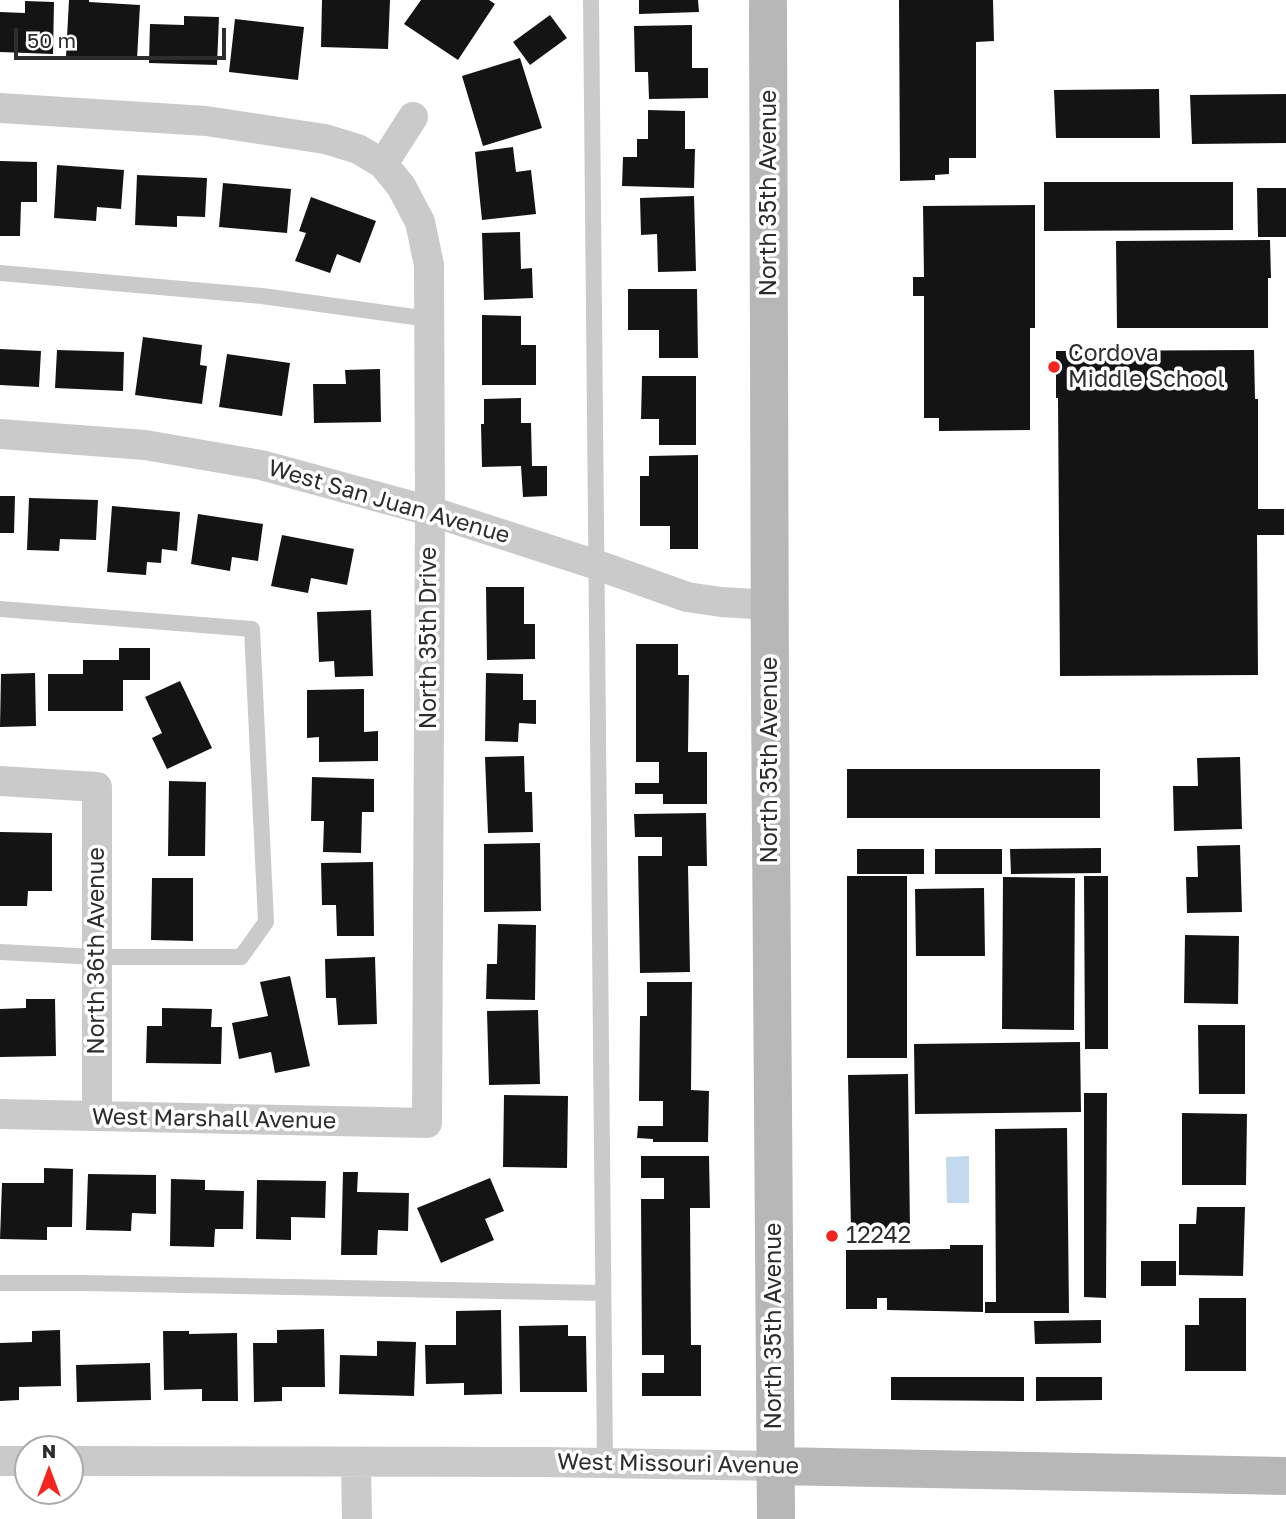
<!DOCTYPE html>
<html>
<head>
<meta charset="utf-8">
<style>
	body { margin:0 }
	#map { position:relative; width:1286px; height:1519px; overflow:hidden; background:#fff; font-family:"Golos Text",sans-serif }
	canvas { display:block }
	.north { position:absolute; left:14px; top:1435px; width:70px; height:70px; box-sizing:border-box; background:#fff; border:2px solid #ababab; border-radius:50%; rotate:0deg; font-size:19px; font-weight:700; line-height:28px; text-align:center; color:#2d2d2d }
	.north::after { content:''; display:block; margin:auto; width:24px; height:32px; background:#f4241f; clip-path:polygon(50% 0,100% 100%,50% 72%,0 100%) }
	.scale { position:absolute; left:14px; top:28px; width:212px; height:32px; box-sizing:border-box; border:4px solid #2d2d2d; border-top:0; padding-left:9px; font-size:21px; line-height:24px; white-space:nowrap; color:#2d2d2d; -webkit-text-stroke:5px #fff; paint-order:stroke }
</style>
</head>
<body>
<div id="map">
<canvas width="1286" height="1519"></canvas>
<div class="north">N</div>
<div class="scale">50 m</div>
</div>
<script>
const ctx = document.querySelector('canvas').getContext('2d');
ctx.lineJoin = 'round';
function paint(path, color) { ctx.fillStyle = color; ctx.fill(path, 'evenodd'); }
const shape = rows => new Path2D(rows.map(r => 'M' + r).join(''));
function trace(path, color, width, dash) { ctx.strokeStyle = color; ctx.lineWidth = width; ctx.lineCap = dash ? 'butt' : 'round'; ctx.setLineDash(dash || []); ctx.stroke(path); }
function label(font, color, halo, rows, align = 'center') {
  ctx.font = font + ' "Golos Text",sans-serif'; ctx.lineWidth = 7; ctx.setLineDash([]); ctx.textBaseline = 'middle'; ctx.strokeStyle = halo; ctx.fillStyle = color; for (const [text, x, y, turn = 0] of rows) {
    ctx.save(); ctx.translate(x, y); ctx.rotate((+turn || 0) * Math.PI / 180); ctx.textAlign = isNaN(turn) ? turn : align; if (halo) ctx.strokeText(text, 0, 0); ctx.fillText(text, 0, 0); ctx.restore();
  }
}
paint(shape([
	[969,1156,969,1203,947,1203,946,1157]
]), '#c2d9ee');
paint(shape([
	[69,0,89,0,89,2,140,5,137,59,66,56],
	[322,0,390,0,388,49,321,47],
	[421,0,489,0,495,4,458,60,404,24],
	[639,0,698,0,699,12,639,14],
	[899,0,993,0,994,41,976,42,976,158,949,158,949,174,935,175,935,180,900,181],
	[25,1,54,2,53,54,0,52,0,12,25,13],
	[550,15,567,38,530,65,513,42],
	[184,16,219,17,217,65,149,63,150,24,184,25],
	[235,19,304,27,298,80,229,72],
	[692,25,692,68,708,68,708,98,649,99,648,72,635,72,634,26],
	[520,58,542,128,483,146,462,76],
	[1159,89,1160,138,1056,138,1054,90],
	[1286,94,1286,143,1192,144,1190,95],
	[648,110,685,111,685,149,695,149,694,188,622,186,623,157,637,157,637,139,648,139],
	[513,147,516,172,531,170,536,214,482,220,475,152],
	[0,161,37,162,37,202,21,202,20,236,0,236],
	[57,165,124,170,121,209,97,207,96,221,54,218],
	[137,175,207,178,205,217,177,216,177,227,135,225],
	[1044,182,1233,182,1233,230,1044,231],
	[223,183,291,189,287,233,219,227],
	[1257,188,1286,188,1286,237,1258,237],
	[694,196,696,271,658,272,657,234,641,235,640,198],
	[311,197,376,221,360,263,337,254,330,273,295,261,306,233,299,231],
	[1035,205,1035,328,1030,328,1030,430,939,431,939,418,924,418,924,296,913,296,913,277,924,277,923,206],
	[520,232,521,269,532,268,533,298,484,300,482,233],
	[1270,240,1271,278,1268,278,1268,328,1117,328,1116,241],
	[628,289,697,289,698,358,659,358,659,330,628,330],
	[482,315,521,316,521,345,536,345,536,385,482,385],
	[143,337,202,345,200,365,207,366,202,404,135,395],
	[0,349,41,351,39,387,0,385],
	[57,350,124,352,123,391,55,388],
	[1254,350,1255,399,1258,399,1258,509,1284,509,1284,535,1257,535,1258,675,1060,676,1058,398,1056,398,1056,351],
	[227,354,290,363,282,416,219,407],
	[380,369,381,422,314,423,313,384,346,384,345,370],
	[642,376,696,376,696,445,659,445,659,419,641,419],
	[521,398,521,423,531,423,532,466,547,466,547,496,523,497,521,466,482,467,481,424,484,424,484,399],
	[698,455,698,549,670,549,670,526,640,526,640,476,649,476,649,456],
	[0,496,15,496,14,533,0,533],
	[29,498,98,500,96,540,60,539,59,551,27,550],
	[112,506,180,512,177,551,162,549,161,563,147,562,146,575,107,572],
	[198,514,263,524,258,561,232,557,230,571,191,564],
	[282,535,354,549,347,585,311,578,308,593,271,586],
	[486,587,524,587,524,624,535,624,535,659,487,660],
	[371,610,373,676,335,677,334,661,319,662,317,612],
	[636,644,678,644,678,675,689,675,688,752,707,752,707,804,663,804,663,794,635,794,635,783,659,783,659,762,636,762],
	[119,648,150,648,150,680,123,680,123,711,48,711,48,674,83,674,83,660,119,660],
	[35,673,36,726,0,727,1,674],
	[486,673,523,674,523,700,536,700,536,724,519,723,518,742,485,741],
	[180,681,212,748,167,769,152,738,162,733,145,697],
	[364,689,364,732,378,731,378,761,319,762,319,737,307,738,307,690],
	[524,756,525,792,532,792,533,832,488,833,485,757],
	[1240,757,1242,829,1174,831,1173,786,1198,786,1197,758],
	[847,769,1100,769,1100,818,847,818],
	[312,777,374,779,374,812,362,812,361,853,323,852,324,821,311,821],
	[169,781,206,782,205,856,168,856],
	[706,813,707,866,688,866,690,972,640,973,638,856,662,856,662,837,635,837,634,814],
	[0,832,52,833,52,891,28,891,27,906,0,906],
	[540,843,541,911,484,912,484,844],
	[1240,845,1242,912,1187,913,1186,877,1198,877,1197,846],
	[1101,848,1101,873,1011,874,1010,849],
	[857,849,924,849,924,874,857,874],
	[935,849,1002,849,1002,874,935,874],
	[373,862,374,936,337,936,336,905,322,905,321,863],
	[847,876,907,876,907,1058,847,1058],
	[1084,876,1108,876,1108,1049,1085,1049],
	[1003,877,1075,878,1074,1030,1002,1029],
	[152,878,193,878,193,941,151,940],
	[984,888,985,956,916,956,915,889],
	[498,924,536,925,535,1000,486,999,487,964,497,964],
	[1185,935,1239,936,1238,1004,1184,1003],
	[375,957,377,1024,338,1025,336,998,326,998,325,959],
	[290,976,310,1066,275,1073,271,1052,239,1059,232,1023,268,1016,260,982],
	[647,982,692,982,691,1090,709,1091,708,1142,653,1142,653,1139,637,1138,638,1126,663,1126,663,1101,639,1101,640,1016,647,1016],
	[26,999,55,999,56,1056,0,1057,0,1009,26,1008],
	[162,1008,212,1009,211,1027,222,1027,221,1064,146,1063,147,1026,162,1026],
	[538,1010,540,1084,489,1085,487,1011],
	[1198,1025,1245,1025,1245,1094,1199,1094],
	[1080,1042,1081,1112,915,1114,914,1044],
	[908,1074,910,1230,851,1231,848,1075],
	[1084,1093,1107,1093,1106,1298,1084,1297],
	[504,1095,568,1096,567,1168,503,1167],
	[1182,1113,1247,1114,1246,1185,1182,1185],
	[1067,1128,1069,1313,985,1313,985,1302,996,1302,995,1129],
	[641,1156,709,1156,710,1208,690,1208,691,1345,701,1345,701,1396,642,1396,642,1373,664,1373,664,1355,642,1355,641,1199,664,1199,664,1178,641,1178],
	[44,1168,73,1169,72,1227,47,1227,47,1240,0,1239,2,1183,44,1183],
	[343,1172,358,1172,357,1192,409,1193,408,1231,378,1230,377,1255,341,1255],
	[88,1174,156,1175,156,1214,132,1213,131,1231,86,1230],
	[490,1178,504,1211,485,1219,494,1240,441,1263,417,1208],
	[171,1179,205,1180,205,1190,244,1191,243,1229,215,1229,214,1247,170,1246],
	[257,1180,326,1181,325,1218,291,1217,291,1240,256,1239],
	[1197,1207,1245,1207,1243,1276,1179,1275,1179,1224,1196,1224],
	[950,1245,983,1245,983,1312,887,1310,887,1298,877,1298,877,1309,846,1309,846,1250,950,1249],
	[1141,1261,1176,1261,1176,1286,1141,1286],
	[1199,1298,1246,1298,1246,1371,1185,1371,1185,1325,1199,1325],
	[501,1310,502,1394,464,1395,464,1383,426,1384,425,1345,456,1345,456,1311],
	[1101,1320,1101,1343,1035,1344,1034,1321],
	[568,1325,568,1336,586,1336,587,1392,520,1392,519,1326],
	[324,1329,325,1387,282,1387,282,1401,254,1402,253,1343,277,1343,277,1330],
	[60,1330,61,1386,19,1387,19,1400,0,1401,0,1343,32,1342,32,1331],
	[163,1331,189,1331,189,1334,237,1333,238,1401,202,1401,202,1389,164,1390],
	[377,1341,416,1342,414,1396,339,1394,340,1355,377,1356],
	[150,1363,151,1400,77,1402,76,1365],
	[891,1377,1024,1377,1024,1401,891,1400],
	[1036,1377,1102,1377,1102,1400,1036,1401]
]), '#141414');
trace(shape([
	[591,0,605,1463],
	[0,273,262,296,429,319],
	[0,609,252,629,266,922,241,957,97,957,0,952],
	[0,1283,83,1283,603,1293]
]), '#cacaca', 16);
trace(shape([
	[0,108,206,121,325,139,358,149,383,164,401,186,420,222,429,265,430,511,427,1123,0,1114],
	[383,164,413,117],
	[0,434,145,445,261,465,430,511,597,565,687,597,721,602,770,605],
	[0,781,97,787,97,1116],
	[0,1461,28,1461],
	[70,1461,544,1462,776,1466],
	[356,1462,357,1519]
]), '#cacaca', 30);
trace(shape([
	[768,0,770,697,776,1519],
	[776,1466,1286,1476]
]), '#b7b7b7', 38);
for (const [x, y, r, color] of [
	[1054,367,7,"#f4241f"],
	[832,1236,7,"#f4241f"]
]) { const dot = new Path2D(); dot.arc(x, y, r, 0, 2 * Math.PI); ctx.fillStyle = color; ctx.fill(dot); trace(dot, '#fff', 2.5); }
label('23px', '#2d2d2d', '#fff', [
	["North 35th Avenue",769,193,-90],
	["West San Juan Avenue",389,502,16],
	["North 35th Drive",429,638,-90],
	["North 35th Avenue",770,760,-90],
	["North 36th Avenue",97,951,-90],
	["West Marshall Avenue",214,1119,1],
	["North 35th Avenue",774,1326,-90],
	["West Missouri Avenue",678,1464,1]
]);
label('23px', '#2d2d2d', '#fff', [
	["Cordova",1068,354],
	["Middle School",1068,380],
	["12242",846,1236]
], 'left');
</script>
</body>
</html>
